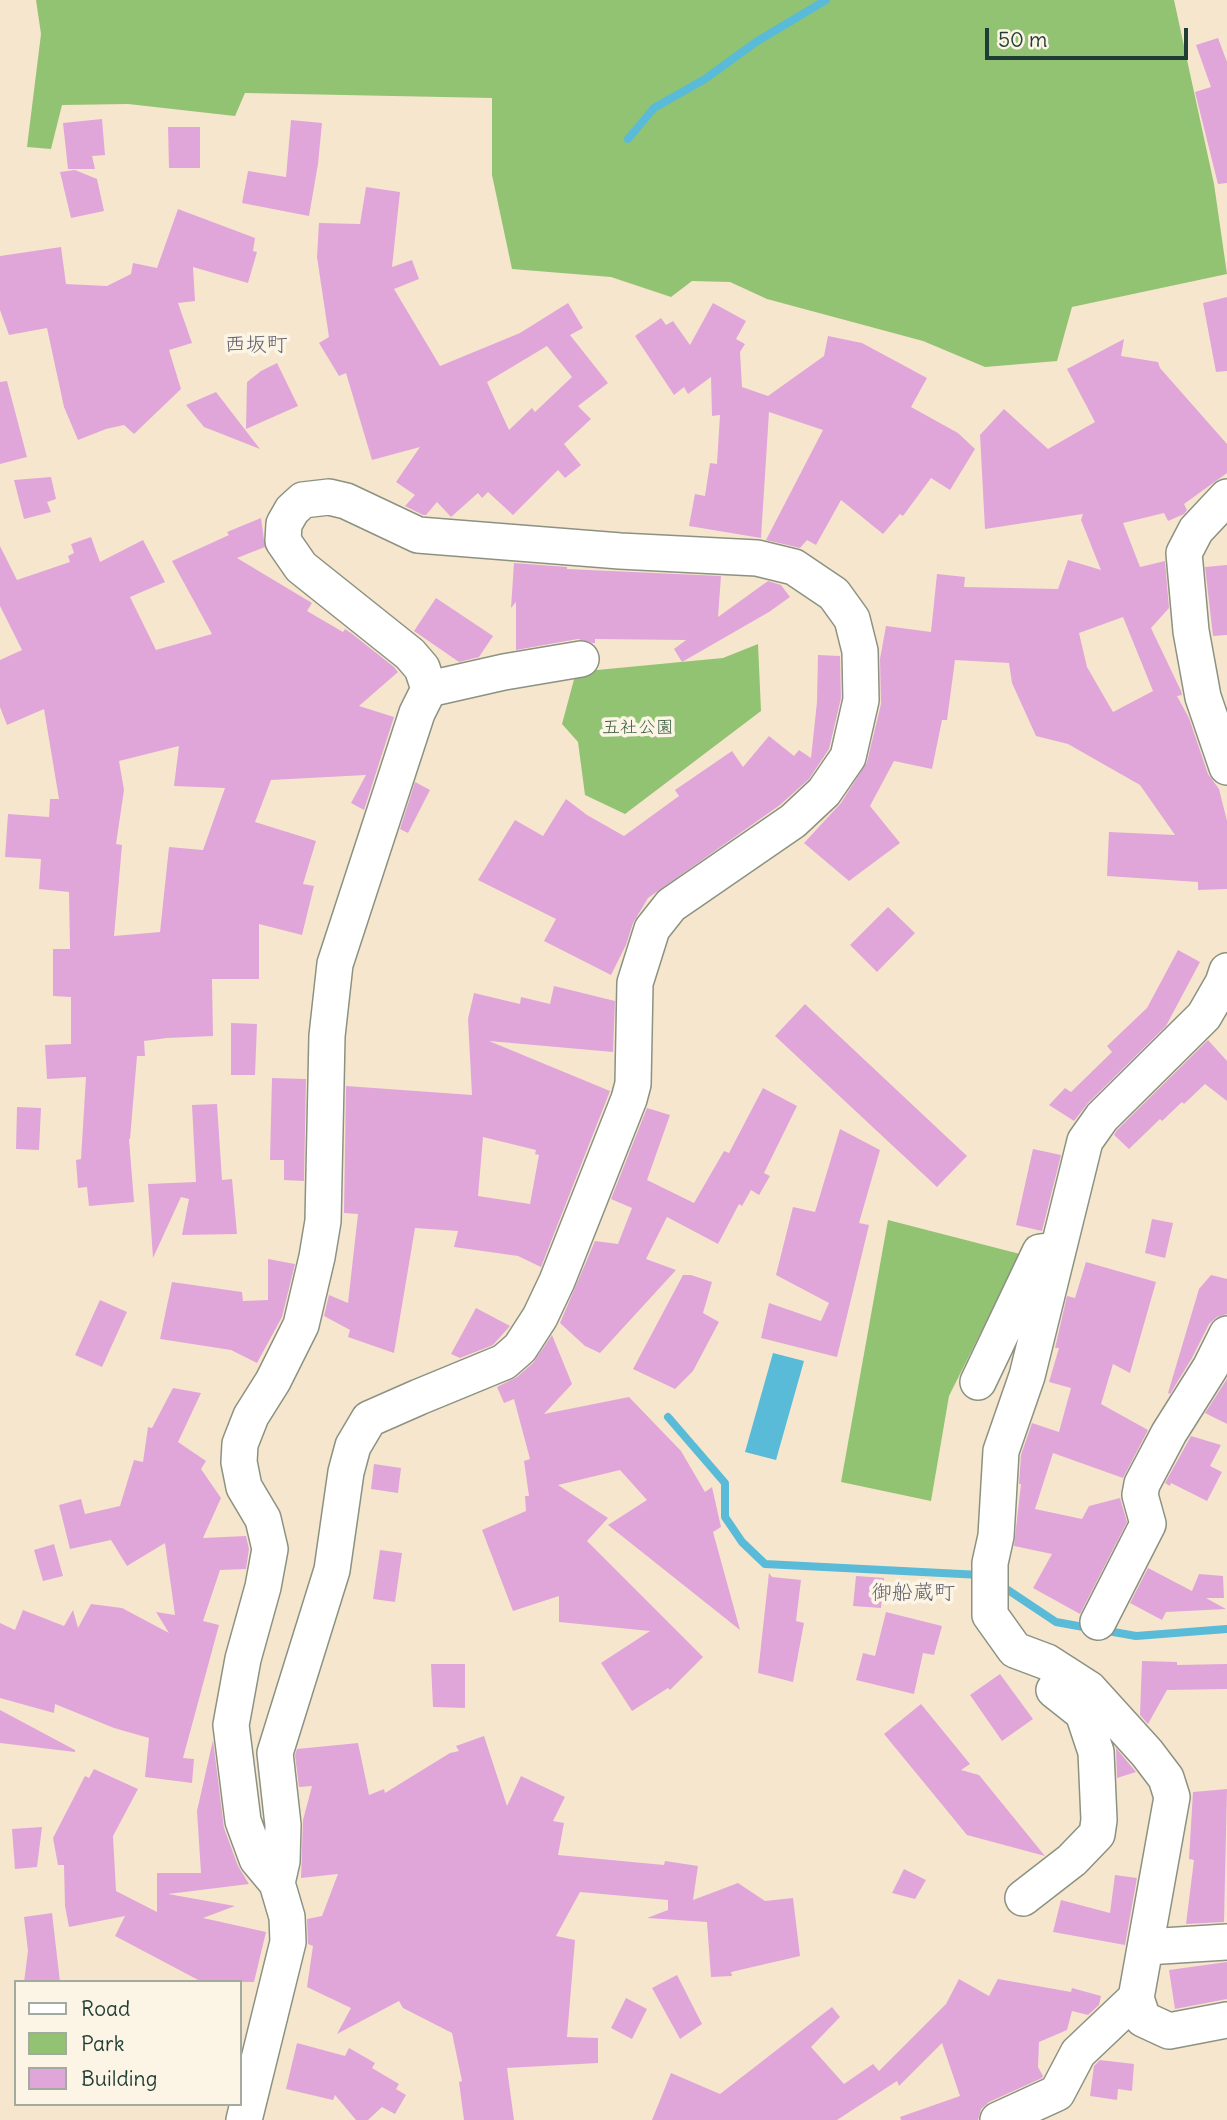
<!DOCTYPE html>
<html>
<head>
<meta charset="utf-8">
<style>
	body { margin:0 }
	#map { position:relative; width:1227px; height:2120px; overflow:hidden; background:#f7e6ce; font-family:Delius,sans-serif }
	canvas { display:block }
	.legend { position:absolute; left:14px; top:1980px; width:228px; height:126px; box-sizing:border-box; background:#fcf5e5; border:2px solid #a4ab9e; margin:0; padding:9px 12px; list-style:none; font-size:21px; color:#1f3d34 }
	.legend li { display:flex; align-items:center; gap:14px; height:35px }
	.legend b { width:35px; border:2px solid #a4ab9e }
	.scale { position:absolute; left:985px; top:28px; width:203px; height:32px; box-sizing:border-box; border:4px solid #1f3d34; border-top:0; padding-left:9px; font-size:21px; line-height:24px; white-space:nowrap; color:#1f3d34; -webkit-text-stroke:5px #fcf5e5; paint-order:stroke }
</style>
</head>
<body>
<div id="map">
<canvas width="1227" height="2120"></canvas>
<ul class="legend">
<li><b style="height:9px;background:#fff"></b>Road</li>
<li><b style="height:19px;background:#92c373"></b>Park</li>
<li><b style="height:19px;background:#e0a6da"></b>Building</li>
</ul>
<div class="scale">50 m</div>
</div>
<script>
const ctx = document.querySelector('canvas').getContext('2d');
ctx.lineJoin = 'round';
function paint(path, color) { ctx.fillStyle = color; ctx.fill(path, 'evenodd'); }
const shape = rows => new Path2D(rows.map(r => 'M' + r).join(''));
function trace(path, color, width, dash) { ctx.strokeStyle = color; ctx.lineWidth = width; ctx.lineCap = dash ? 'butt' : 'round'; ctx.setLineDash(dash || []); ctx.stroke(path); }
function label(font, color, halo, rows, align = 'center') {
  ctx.font = font + ' Delius,"Klee One",sans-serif'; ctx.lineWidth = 7; ctx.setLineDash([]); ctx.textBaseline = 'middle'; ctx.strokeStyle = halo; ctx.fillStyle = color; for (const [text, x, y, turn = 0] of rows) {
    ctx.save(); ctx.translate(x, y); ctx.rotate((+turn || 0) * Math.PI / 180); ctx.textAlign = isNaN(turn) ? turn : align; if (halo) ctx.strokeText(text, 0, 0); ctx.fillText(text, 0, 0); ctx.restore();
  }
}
paint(shape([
	[36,0,1174,0,1214,184,1227,274,1072,307,1057,361,985,367,923,341,767,299,730,282,692,281,671,297,611,277,512,269,492,175,492,98,245,93,235,116,128,104,62,105,51,149,27,147,41,34],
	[758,644,761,711,625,814,585,795,578,742,562,724,576,672,723,658],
	[888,1220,1020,1254,949,1396,931,1501,841,1482]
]), '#92c373');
paint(shape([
	[773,1353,804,1361,776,1460,745,1452]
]), '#59bbd7');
trace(shape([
	[628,139,654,108,705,79,756,42,826,0],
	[668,1417,725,1483,725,1517,742,1542,765,1564,981,1575],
	[999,1584,1056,1622,1089,1628],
	[1102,1630,1136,1636,1227,1629]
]), '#59bbd7', 8);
paint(shape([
	[1218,38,1227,62,1227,183,1218,184,1195,92,1211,87,1196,45],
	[102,119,105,155,92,156,95,169,68,169,63,123],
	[291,120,322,123,318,164,309,216,242,203,248,171,286,177],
	[168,127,200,127,200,168,169,168],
	[75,170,97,179,104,211,71,218,60,172],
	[366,187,400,192,392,267,412,260,419,279,394,289,440,366,520,333,568,303,583,328,570,335,608,383,578,406,591,419,564,444,581,465,565,478,558,470,513,515,488,492,482,498,478,493,451,517,437,502,426,515,423,515,405,506,415,495,396,482,420,447,372,460,346,373,339,376,319,343,329,337,317,257,319,223,360,224],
	[547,346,572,377,535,412,532,408,509,430,487,382],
	[178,209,255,238,253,251,257,252,248,283,193,267,195,301,178,303,192,343,169,350,181,389,134,434,124,425,106,429,78,440,64,407,47,328,9,335,0,310,0,256,61,247,66,284,107,286,131,274,133,263,157,268],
	[1227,297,1227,371,1216,372,1203,303],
	[713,303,746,321,736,339,745,344,740,352,742,387,768,396,824,356,828,336,862,343,927,378,911,407,958,433,975,449,950,490,931,478,903,516,900,514,883,534,841,500,816,545,807,540,800,548,766,540,823,430,769,412,761,538,689,526,695,494,705,496,710,463,717,464,720,415,712,416,711,377,688,394,684,387,674,395,635,336,661,318,666,325,673,321,690,345],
	[1124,339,1121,356,1158,362,1160,368,1227,444,1227,473,1184,504,1187,510,1184,514,1168,521,1164,513,1123,523,1140,567,1165,561,1169,608,1151,628,1181,691,1182,695,1177,696,1189,718,1208,774,1219,789,1227,821,1227,889,1198,890,1198,882,1107,876,1109,832,1175,835,1140,785,1068,744,1036,736,1012,683,1009,663,955,660,947,720,942,720,932,769,894,761,870,806,900,843,849,881,804,843,841,803,867,762,881,704,880,659,886,626,931,632,937,574,965,577,964,587,1058,589,1068,560,1101,570,1081,520,1083,514,985,529,980,435,1004,409,1048,449,1095,422,1067,369],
	[1123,617,1153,691,1113,712,1087,667,1079,633],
	[277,363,298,406,246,429,247,382,261,371],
	[7,381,27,457,0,464,0,382],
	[216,392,260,449,204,427,186,405],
	[51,477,56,499,47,502,51,512,24,519,14,480],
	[261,518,265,547,237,558,312,603,307,611,343,632,345,629,351,633,394,667,398,672,359,706,394,717,364,810,351,803,366,775,271,780,255,822,316,841,303,884,314,886,302,935,259,924,259,979,212,979,213,1036,167,1038,144,1041,145,1056,137,1056,130,1139,129,1139,134,1202,89,1206,87,1187,78,1188,76,1160,81,1159,86,1077,47,1079,45,1045,71,1044,71,997,53,996,53,949,70,949,69,892,39,889,41,859,5,857,8,814,49,817,50,799,59,799,44,709,7,725,0,707,0,660,22,650,0,606,0,546,17,580,70,562,68,556,74,553,71,544,91,537,100,562,143,540,165,582,130,597,156,650,212,634,172,561,229,535,227,532],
	[179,746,174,786,225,788,203,850,169,847,160,932,114,936,122,845,116,844,124,790,119,761],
	[514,563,567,567,567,569,721,576,718,617,768,581,781,585,790,597,769,612,682,662,674,649,686,640,595,639,595,643,592,643,578,639,516,650,516,602,511,608],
	[1227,565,1227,635,1213,636,1205,567],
	[436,598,493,636,479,657,459,662,414,631],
	[818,655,840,656,841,698,829,749,809,779,780,805,648,898,633,923,626,945,611,975,544,941,556,919,478,880,515,820,543,836,566,799,587,815,624,836,679,796,675,790,732,751,743,767,769,736,794,756,799,750,811,758,817,702],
	[415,782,430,790,408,833,400,829],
	[888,907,915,933,877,972,850,945],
	[1178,950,1200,962,1166,1026,1088,1103,1074,1121,1049,1105,1065,1088,1071,1092,1112,1052,1107,1046,1147,1008],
	[554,986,615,1001,613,1052,489,1041,610,1091,541,1267,518,1256,454,1247,458,1231,415,1228,394,1353,348,1337,350,1330,324,1316,329,1295,348,1303,358,1214,344,1213,346,1086,472,1095,468,1019,474,993,520,1004,521,997,550,1004],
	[483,1137,536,1150,535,1154,539,1155,530,1204,478,1196],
	[805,1004,967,1156,937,1187,775,1036],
	[231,1023,257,1024,255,1075,231,1075],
	[1208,1040,1227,1061,1227,1101,1205,1084,1184,1104,1182,1102,1162,1121,1160,1119,1129,1149,1114,1135,1117,1130],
	[272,1078,306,1079,304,1181,284,1180,284,1160,270,1160],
	[763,1088,797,1106,764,1173,770,1176,759,1195,751,1190,742,1206,739,1204,718,1244,667,1217,646,1259,676,1270,600,1353,585,1346,560,1323,595,1241,618,1244,632,1208,611,1199,647,1108,670,1115,647,1180,694,1203,724,1151,729,1153],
	[217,1104,222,1180,232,1179,237,1234,182,1235,189,1199,181,1197,153,1258,148,1184,196,1182,192,1105],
	[17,1107,41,1108,39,1150,16,1149],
	[840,1129,880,1150,859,1223,869,1225,837,1357,761,1338,769,1303,821,1321,829,1303,776,1275,793,1207,815,1212],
	[1033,1149,1061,1155,1042,1231,1016,1225],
	[1152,1219,1173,1223,1165,1258,1145,1253],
	[268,1259,295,1264,282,1317,257,1363,231,1350,160,1339,172,1282,242,1292,243,1301,268,1300],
	[1086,1262,1156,1282,1130,1373,1113,1364,1101,1404,1148,1430,1123,1478,1053,1453,1035,1509,1082,1519,1089,1506,1120,1498,1127,1522,1080,1614,1033,1588,1052,1554,1014,1546,1021,1484,1019,1484,1021,1455,1032,1423,1059,1432,1071,1388,1049,1382,1059,1348,1055,1348,1067,1296,1075,1298],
	[683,1275,691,1275,712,1282,703,1313,719,1322,693,1371,675,1389,633,1369],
	[1211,1275,1227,1279,1227,1314,1217,1317,1209,1324,1192,1358,1170,1394,1168,1393,1199,1289],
	[100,1300,127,1312,102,1367,75,1355],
	[476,1308,510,1326,493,1345,460,1358,451,1354],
	[552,1335,572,1384,544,1414,629,1397,681,1451,705,1492,712,1487,721,1527,713,1532,740,1630,608,1525,647,1500,620,1470,558,1485,608,1518,587,1541,703,1657,670,1690,668,1688,632,1711,601,1663,650,1631,559,1622,559,1596,513,1611,482,1530,526,1511,525,1496,529,1496,524,1461,530,1459,514,1399,504,1403,497,1387,517,1377,533,1363],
	[1227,1379,1227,1424,1205,1413],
	[173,1388,201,1393,178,1442,206,1461,201,1469,221,1498,203,1538,246,1536,249,1549,246,1569,220,1570,203,1621,219,1625,183,1758,194,1759,192,1783,145,1777,149,1738,114,1728,55,1704,54,1713,0,1698,0,1623,15,1630,23,1610,64,1626,73,1610,78,1628,91,1604,122,1608,169,1633,156,1612,175,1615,165,1543,127,1566,111,1540,70,1549,59,1505,81,1499,85,1514,120,1506,134,1460,143,1462,148,1427,152,1428],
	[1191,1436,1221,1445,1210,1466,1222,1472,1207,1501,1171,1483,1170,1486,1165,1483],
	[374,1464,401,1468,398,1493,371,1489],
	[54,1544,63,1576,43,1581,34,1550],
	[380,1550,402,1553,395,1602,373,1599],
	[1148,1568,1192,1591,1199,1574,1223,1576,1224,1598,1206,1598,1226,1609,1166,1612,1162,1620,1130,1603],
	[769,1573,772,1577,801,1580,796,1621,804,1623,793,1682,758,1673],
	[856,1576,884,1578,881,1608,853,1606],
	[886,1612,942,1626,934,1655,923,1653,914,1694,856,1680,863,1653,875,1656],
	[1142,1661,1177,1662,1177,1665,1227,1664,1227,1689,1167,1690,1148,1724,1140,1715],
	[431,1664,465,1664,465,1708,433,1707],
	[1000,1674,1033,1719,1002,1741,970,1695],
	[921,1704,970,1764,961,1770,979,1775,1045,1856,967,1835,884,1734],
	[0,1710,75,1750,75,1752,0,1743],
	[484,1736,507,1806,521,1776,565,1797,553,1821,564,1823,558,1855,664,1865,665,1861,698,1866,693,1900,738,1883,765,1901,793,1898,800,1956,731,1972,732,1976,711,1977,707,1922,647,1918,668,1910,668,1900,580,1892,556,1936,575,1940,567,2037,598,2038,598,2063,507,2068,514,2120,464,2120,459,2082,462,2081,452,2033,403,2008,399,2001,337,2034,351,2008,307,1987,313,1946,308,1944,307,1919,322,1916,338,1874,301,1878,303,1820,312,1786,299,1787,295,1755,297,1749,358,1743,369,1795,384,1789,385,1793,450,1753,459,1751,456,1746],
	[213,1740,224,1828,238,1866,249,1884,168,1894,235,1906,203,1918,266,1932,254,1982,202,1982,115,1936,125,1916,69,1927,65,1906,64,1865,58,1865,53,1838,85,1776,89,1778,94,1769,138,1789,113,1836,116,1891,157,1912,157,1873,201,1873,197,1811],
	[1116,1748,1136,1772,1117,1778],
	[1227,1789,1224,1922,1186,1924,1194,1860,1189,1859,1193,1792],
	[42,1827,37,1867,15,1869,12,1829],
	[904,1869,926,1880,915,1899,892,1893],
	[1115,1875,1137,1878,1125,1945,1053,1932,1061,1900,1110,1913],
	[52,1913,60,1982,24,1982,28,1951,24,1917],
	[1227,1962,1227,1999,1175,2009,1169,1970],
	[677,1975,702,2024,680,2039,652,1988],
	[959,1979,989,1996,998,1979,1071,1992,1072,1988,1101,1996,1099,2005,1088,2015,1072,2011,1067,2030,1039,2042,1038,2067,1043,2076,1042,2078,989,2102,981,2109,978,2120,901,2120,900,2117,960,2096,942,2043,899,2086,897,2081,837,2120,652,2120,671,2073,720,2094,832,2007,840,2017,811,2047,844,2084,873,2064,879,2071,946,2004],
	[626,1998,647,2009,632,2039,611,2028],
	[297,2043,345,2056,349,2048,375,2063,372,2068,399,2084,396,2089,406,2095,395,2114,382,2107,368,2120,356,2120,335,2095,333,2100,286,2089],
	[1100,2060,1134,2064,1132,2091,1118,2089,1117,2100,1090,2096,1094,2066]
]), '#e0a6da');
const minor = shape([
	[1227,497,1196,530,1184,553,1191,631,1203,697,1227,767],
	[429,689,504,672,581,659],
	[978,1382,1040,1252,1048,1251],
	[1098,1622,1148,1524,1140,1495,1142,1484,1169,1433,1210,1368,1227,1334],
	[1023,1898,1072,1860,1097,1834,1099,1820,1096,1752,1083,1713,1054,1690],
	[1146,1947,1227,1942],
	[1136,1998,1143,2019,1169,2031,1227,2020],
	[244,2120,288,1942,287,1917,277,1883,282,1861,283,1825,275,1753,332,1570,346,1472,353,1446,369,1419,419,1397,504,1362,520,1348,540,1317,557,1281,629,1099,633,1084,635,983,652,929,671,905,793,821,824,792,848,757,861,700,860,651,852,619,834,594,794,567,757,558,620,551,418,535,346,501,329,497,303,500,292,510,284,524,283,541,301,567,410,654,422,668,429,689,417,713,335,964,327,1036,323,1221,317,1257,301,1325,273,1381,251,1416,240,1444,239,1462,244,1487,263,1519,270,1549,263,1587,243,1659,231,1725,243,1821,257,1859,277,1883],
	[998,2120,1057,2093,1078,2053,1136,1998,1172,1797,1166,1778,1147,1753,1089,1689,1047,1662,1015,1650,990,1615,990,1563,996,1536,1001,1451,1027,1376,1085,1141,1102,1117,1204,1016,1223,983,1227,971]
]);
trace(minor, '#8b9281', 38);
trace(minor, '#fff', 35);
label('18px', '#3c5e44', '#fcf5e5', [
	["五社公園",638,728]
]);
label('21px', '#63626e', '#fcf5e5', [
	["西坂町",256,345],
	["御船蔵町",913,1593]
]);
</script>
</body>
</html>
